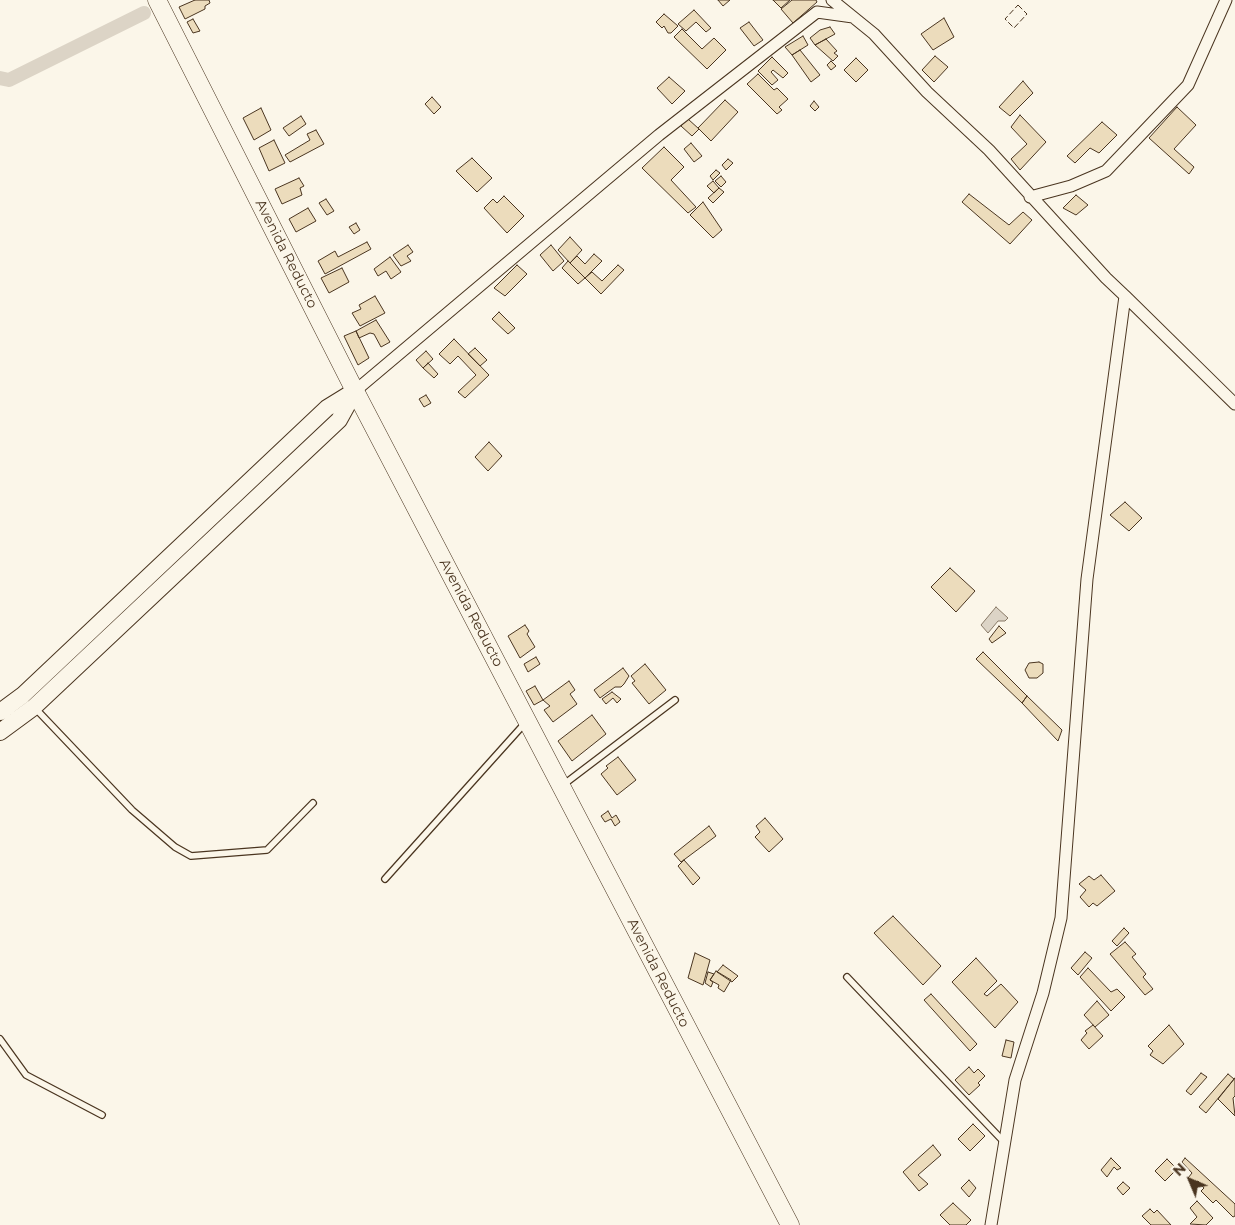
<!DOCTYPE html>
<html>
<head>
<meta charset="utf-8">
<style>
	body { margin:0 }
	#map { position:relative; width:1235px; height:1225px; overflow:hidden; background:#fbf6e9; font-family:Montserrat,sans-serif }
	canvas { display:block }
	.north { position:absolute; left:1165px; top:1155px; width:50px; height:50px; -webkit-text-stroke:4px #fbf6e9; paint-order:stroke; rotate:315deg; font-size:14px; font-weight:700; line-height:20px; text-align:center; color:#4a3520 }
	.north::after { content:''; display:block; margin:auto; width:18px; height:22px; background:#4a3520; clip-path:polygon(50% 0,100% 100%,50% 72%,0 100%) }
</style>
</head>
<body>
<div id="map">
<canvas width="1235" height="1225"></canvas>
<div class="north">N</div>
</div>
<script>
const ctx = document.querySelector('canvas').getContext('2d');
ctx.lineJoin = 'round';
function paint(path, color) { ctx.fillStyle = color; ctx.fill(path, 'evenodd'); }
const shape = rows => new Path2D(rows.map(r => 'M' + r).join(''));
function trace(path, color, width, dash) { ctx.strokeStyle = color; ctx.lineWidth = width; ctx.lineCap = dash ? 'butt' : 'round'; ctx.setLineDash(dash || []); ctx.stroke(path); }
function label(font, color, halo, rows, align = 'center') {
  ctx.font = font + ' Montserrat,sans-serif'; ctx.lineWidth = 4; ctx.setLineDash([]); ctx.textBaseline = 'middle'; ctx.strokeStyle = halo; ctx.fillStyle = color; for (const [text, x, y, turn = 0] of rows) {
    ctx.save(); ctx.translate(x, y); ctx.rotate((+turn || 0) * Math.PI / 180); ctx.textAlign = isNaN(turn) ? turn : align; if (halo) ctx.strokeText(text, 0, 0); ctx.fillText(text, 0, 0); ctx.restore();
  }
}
const water = shape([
	[996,607,1008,618,1005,621,998,621,988,633,981,625,996,607]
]);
paint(water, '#dcd4c6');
trace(water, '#887966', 1);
trace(shape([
	[0,78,9,80,144,13]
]), '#dcd4c6', 14);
const building = shape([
	[195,0,209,0,210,3,205,6,205,9,185,19,179,7,195,0],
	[718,0,730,0,723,6,718,0],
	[773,0,790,0,781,8,773,0],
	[792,0,816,0,817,2,793,23,781,9,792,0],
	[694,10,711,28,706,32,696,22,686,31,678,24,694,10],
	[664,14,678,26,671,33,668,33,664,26,662,28,656,22,664,14],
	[944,18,954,37,933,50,921,34,944,18],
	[193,19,200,31,193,33,187,22,193,19],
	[749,22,763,40,754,46,740,28,749,22],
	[830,27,835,34,815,45,810,38,820,30,830,27],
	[682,29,702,49,714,38,726,50,707,69,674,37,682,29],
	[803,36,808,45,792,55,785,47,803,36],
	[826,39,837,51,834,53,838,56,833,61,815,45,826,39],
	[800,50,820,75,811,82,792,55,800,50],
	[935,56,948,67,934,82,922,70,935,56],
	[772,57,788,73,783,78,773,70,771,72,778,80,772,85,758,71,772,57],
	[856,58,868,70,856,82,844,70,856,58],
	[831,61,836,66,831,70,827,65,831,61],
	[758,74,774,90,777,88,788,99,779,107,782,110,777,114,747,84,758,74],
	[669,77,685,91,672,104,657,88,669,77],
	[1023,81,1033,93,1010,116,999,107,1023,81],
	[432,97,441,107,434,114,425,104,432,97],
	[725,100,738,112,711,141,698,128,725,100],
	[814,101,819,107,815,111,810,106,814,101],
	[1177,107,1196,125,1174,149,1194,167,1189,174,1149,138,1177,107],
	[261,108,271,130,254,140,243,118,261,108],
	[1020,115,1046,142,1020,170,1011,159,1027,144,1011,127,1020,115],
	[301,116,306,124,289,136,283,128,301,116],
	[688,119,699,129,692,136,681,126,688,119],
	[1102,122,1117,135,1099,153,1090,148,1075,163,1067,156,1102,122],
	[316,130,324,144,290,162,285,155,310,140,307,134,316,130],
	[274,140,285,163,269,171,259,148,274,140],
	[691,143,702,156,694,162,684,149,691,143],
	[664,147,684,167,671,180,696,207,688,213,642,168,664,147],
	[472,158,492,178,477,192,456,171,472,158],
	[728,159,733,163,726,170,722,165,728,159],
	[716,170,720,173,713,180,710,176,716,170],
	[721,176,726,182,721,187,715,181,721,176],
	[299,178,304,186,300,188,302,195,282,204,275,189,299,178],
	[713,181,719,188,714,193,707,186,713,181],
	[719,188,724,192,713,203,708,198,719,188],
	[969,194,1009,225,1023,212,1032,220,1010,244,962,202,969,194],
	[1076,195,1088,205,1076,215,1063,208,1076,195],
	[504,196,524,216,507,233,484,208,493,199,497,203,504,196],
	[326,199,334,211,327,215,319,203,326,199],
	[703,202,722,230,713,238,690,215,703,202],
	[308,208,316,221,296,232,289,219,308,208],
	[356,223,360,230,354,234,349,227,356,223],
	[570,237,582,250,570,263,558,250,570,237],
	[367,242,371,249,325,274,318,261,335,251,338,257,367,242],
	[408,245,413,252,407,256,411,261,401,266,393,255,408,245],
	[551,245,564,261,553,271,540,255,551,245],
	[594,254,602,261,585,278,570,263,577,256,585,264,594,254],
	[390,257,401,272,391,279,386,271,378,276,374,269,390,257],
	[568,261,585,278,578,284,562,268,568,261],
	[517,265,527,274,505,296,494,288,517,265],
	[618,265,624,270,601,294,585,278,592,272,602,281,618,265],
	[342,268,349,282,329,293,321,278,342,268],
	[375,296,385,313,360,326,352,313,361,309,359,305,375,296],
	[499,312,515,328,508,334,492,319,499,312],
	[376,320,390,342,381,347,374,334,370,333,359,338,356,331,376,320],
	[356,331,369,358,358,365,344,336,356,331],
	[454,339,489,375,465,398,458,392,476,375,458,356,450,364,439,354,454,339],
	[475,348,487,360,480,366,468,354,475,348],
	[426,351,433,359,423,368,416,360,426,351],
	[428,363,438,374,434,378,423,368,428,363],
	[426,395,431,403,424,407,419,399,426,395],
	[489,442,502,456,488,471,475,457,489,442],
	[1125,502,1142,518,1129,531,1110,515,1125,502],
	[950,568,975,591,956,612,931,587,950,568],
	[525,625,529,631,527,634,535,647,520,658,508,636,525,625],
	[999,626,1006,633,992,643,989,639,999,626],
	[983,652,1027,696,1022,703,976,659,983,652],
	[536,657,540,664,528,672,524,664,536,657],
	[1039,662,1043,664,1043,673,1037,678,1029,678,1025,670,1029,663,1039,662],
	[645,664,666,690,649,704,632,683,635,681,631,676,645,664],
	[623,668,629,676,624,684,621,687,615,687,600,698,594,690,623,668],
	[569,681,575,690,570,694,577,704,553,722,544,710,550,706,543,700,569,681],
	[535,686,543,700,534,705,526,691,535,686],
	[612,692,621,699,617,703,613,698,606,704,602,699,612,692],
	[1027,696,1062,730,1058,741,1022,703,1027,696],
	[592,715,606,734,572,761,558,741,592,715],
	[618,757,636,780,617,795,601,774,608,768,606,766,618,757],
	[608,811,612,818,616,815,620,822,615,826,611,819,605,822,601,816,608,811],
	[765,818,783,839,769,852,755,837,760,832,756,826,765,818],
	[709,826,716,836,681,862,674,854,709,826],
	[684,860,700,878,693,885,678,866,684,860],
	[1101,875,1115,891,1097,906,1093,903,1089,907,1080,897,1086,890,1079,884,1089,876,1094,880,1101,875],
	[893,916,941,966,923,985,874,933,893,916],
	[1124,928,1129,933,1117,946,1112,941,1124,928],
	[1125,942,1136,954,1132,957,1146,974,1143,977,1153,989,1145,995,1110,954,1125,942],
	[1085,952,1092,958,1078,975,1071,968,1085,952],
	[695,953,710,960,703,985,688,978,695,953],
	[976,958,997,981,984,994,987,996,1001,984,1018,1002,995,1028,952,982,976,958],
	[723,965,738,976,732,982,717,972,723,965],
	[1088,968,1111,992,1117,989,1125,997,1111,1011,1080,977,1088,968],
	[716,971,731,980,724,992,718,988,719,985,710,980,716,971],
	[708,972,714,974,710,980,713,982,711,987,705,983,708,972],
	[931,994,977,1044,970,1051,924,1000,931,994],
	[1097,1001,1109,1015,1095,1027,1084,1015,1097,1001],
	[1093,1025,1103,1036,1089,1049,1081,1040,1087,1033,1085,1031,1093,1025],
	[1169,1025,1184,1044,1163,1064,1150,1055,1153,1051,1148,1046,1169,1025],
	[1006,1040,1014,1042,1011,1058,1002,1056,1006,1040],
	[969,1067,974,1073,978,1069,985,1076,978,1083,980,1085,969,1095,955,1080,969,1067],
	[1201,1073,1207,1077,1191,1095,1186,1091,1201,1073],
	[1228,1074,1234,1079,1206,1113,1199,1107,1228,1074],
	[1235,1078,1235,1096,1233,1098,1235,1116,1218,1099,1235,1078],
	[973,1124,985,1136,970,1151,958,1139,973,1124],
	[933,1145,941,1155,918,1175,928,1184,919,1191,903,1172,933,1145],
	[1111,1158,1121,1168,1117,1170,1114,1167,1107,1177,1101,1170,1111,1158],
	[1185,1158,1235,1204,1235,1216,1233,1217,1216,1200,1213,1203,1201,1191,1204,1188,1198,1181,1194,1184,1188,1178,1192,1173,1182,1162,1185,1158],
	[1167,1159,1177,1169,1165,1181,1155,1171,1167,1159],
	[969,1180,976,1188,969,1197,961,1188,969,1180],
	[1123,1182,1130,1188,1123,1195,1117,1188,1123,1182],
	[1197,1201,1213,1218,1206,1225,1190,1224,1197,1217,1190,1208,1197,1201],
	[953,1203,971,1220,966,1225,950,1225,940,1215,953,1203],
	[1150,1209,1154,1213,1157,1210,1171,1225,1151,1225,1142,1216,1150,1209]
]);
paint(building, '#ecdcbc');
trace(building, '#4a3520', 1);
const lane = shape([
	[35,708,132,810,175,847,191,856,267,850,313,803],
	[563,785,675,700],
	[385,879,526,722],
	[847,977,1005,1143],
	[0,1039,26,1075,102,1115]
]);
const street = shape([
	[832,0,874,34,927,92,989,150,1106,278,1125,296,1087,579,1061,918,1043,993,1015,1080,991,1225],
	[1030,197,1071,186,1106,171,1188,85,1226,0],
	[1125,296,1235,404],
	[355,391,659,135,817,12,853,17]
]);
const secondary = shape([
	[0,712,23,695,327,408,353,392],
	[0,732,34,707,339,420,355,391]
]);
const primary = shape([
	[157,0,355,391,790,1225]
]);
trace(lane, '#4a3520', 8);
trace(street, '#4a3520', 13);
trace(secondary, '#4a3520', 18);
trace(primary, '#4a3520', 19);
trace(lane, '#fbf6e9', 5.5);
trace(street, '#fbf6e9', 11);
trace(secondary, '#fbf6e9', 16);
trace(primary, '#fbf6e9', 18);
trace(shape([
	[1018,5,1027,14,1014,28,1005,19,1018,5]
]), '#4a3520', 1, [6, 2.5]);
label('14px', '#4a3520', '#fbf6e9', [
	["Avenida Reducto",286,254,63],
	["Avenida Reducto",471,613,62],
	["Avenida Reducto",658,973,63]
]);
</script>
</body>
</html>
